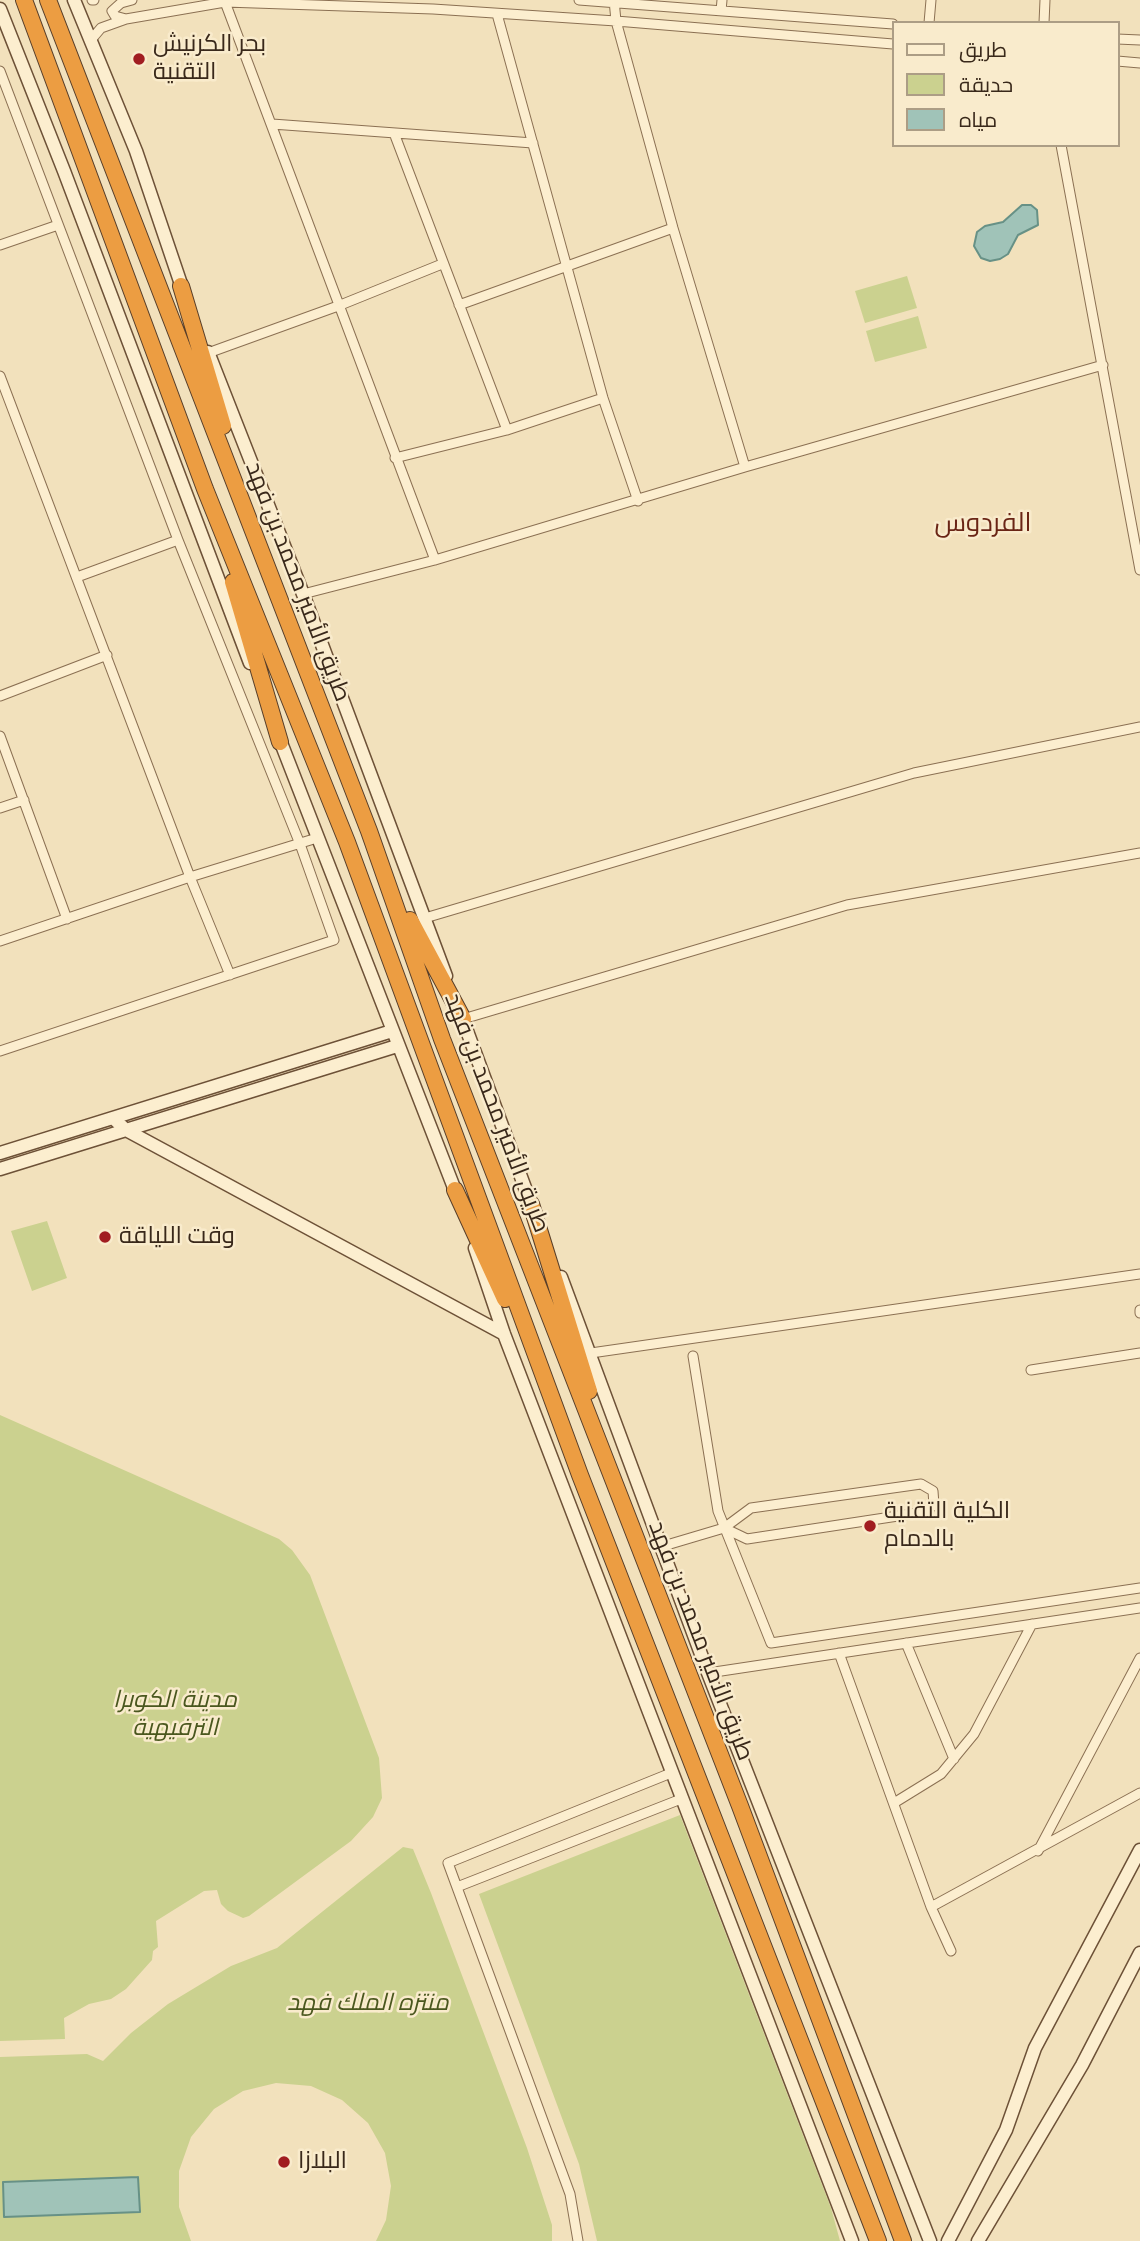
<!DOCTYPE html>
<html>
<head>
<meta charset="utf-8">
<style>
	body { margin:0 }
	#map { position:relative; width:1140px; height:2241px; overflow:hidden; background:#f2e1bc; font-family:"Source Serif 4",Cairo,serif }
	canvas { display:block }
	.legend { position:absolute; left:892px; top:21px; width:228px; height:126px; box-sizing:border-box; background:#f9ebcc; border:2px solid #ac9d85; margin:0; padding:9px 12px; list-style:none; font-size:21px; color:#39281a }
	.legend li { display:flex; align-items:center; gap:14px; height:35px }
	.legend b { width:35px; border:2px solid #ac9d85 }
</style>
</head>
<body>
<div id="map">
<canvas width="1140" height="2241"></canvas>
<ul class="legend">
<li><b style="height:9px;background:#fceecf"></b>طريق</li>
<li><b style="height:19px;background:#cbd18f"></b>حديقة</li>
<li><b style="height:19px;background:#a0c3b8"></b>مياه</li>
</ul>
</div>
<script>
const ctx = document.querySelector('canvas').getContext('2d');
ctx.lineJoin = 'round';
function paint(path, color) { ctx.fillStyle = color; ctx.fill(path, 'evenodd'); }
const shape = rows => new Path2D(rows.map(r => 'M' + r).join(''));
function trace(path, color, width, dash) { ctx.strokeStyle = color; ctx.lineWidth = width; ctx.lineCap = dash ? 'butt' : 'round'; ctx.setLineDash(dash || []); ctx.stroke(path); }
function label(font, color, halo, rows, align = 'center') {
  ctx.font = font + ' "Source Serif 4",Cairo,serif'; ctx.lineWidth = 5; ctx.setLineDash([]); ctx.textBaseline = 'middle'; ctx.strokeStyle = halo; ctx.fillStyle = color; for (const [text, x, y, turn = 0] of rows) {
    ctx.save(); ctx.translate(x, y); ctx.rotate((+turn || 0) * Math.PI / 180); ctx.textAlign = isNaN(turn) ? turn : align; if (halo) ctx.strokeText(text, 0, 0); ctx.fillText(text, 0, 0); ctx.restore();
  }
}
paint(shape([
	[907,276,917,308,865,323,855,291],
	[918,316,927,348,875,362,866,331],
	[47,1221,67,1278,32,1291,11,1231],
	[0,1415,279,1539,292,1550,310,1575,379,1758,382,1798,373,1817,351,1841,249,1916,243,1918,228,1911,221,1904,217,1890,204,1891,156,1921,158,1947,153,1951,152,1960,126,1989,111,1999,89,2004,64,2018,65,2039,0,2041],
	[680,1815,831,2208,840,2241,597,2241,579,2164,479,1894],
	[403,1847,413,1849,431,1893,527,2148,552,2225,552,2241,376,2241,386,2220,391,2186,385,2153,368,2123,342,2100,311,2086,276,2083,243,2091,214,2109,191,2137,179,2171,179,2207,191,2241,0,2241,0,2057,87,2054,103,2061,131,2033,168,2004,231,1966,277,1948]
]), '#cbd18f');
const water = shape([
	[1022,205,1031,205,1037,210,1038,225,1018,235,1008,254,1000,259,990,261,981,258,974,246,977,232,985,226,1003,222,1022,205],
	[138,2177,140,2212,4,2217,3,2182,138,2177]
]);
paint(water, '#a0c3b8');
trace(water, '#679186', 2);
const street = shape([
	[92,0,94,0],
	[579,0,893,24],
	[225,2,435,560],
	[721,11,722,0],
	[497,14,603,398,638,501],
	[126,19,115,16,112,11,121,3,132,0],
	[929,23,931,0],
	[1044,23,1045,0],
	[1117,39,1140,40],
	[90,41,101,28,126,19,225,2,433,9,616,21,893,44],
	[1117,61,1140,63],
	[0,71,178,540,300,844,334,940,0,1051],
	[272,124,533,143],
	[394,133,507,430],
	[1061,145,1140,570],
	[0,245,58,225],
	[459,305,673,228],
	[208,353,338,306,442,264],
	[0,376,190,877,230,975],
	[395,458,507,430,603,398],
	[745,467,1103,365],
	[77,577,178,540],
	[303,594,435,560,745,467,673,228,616,21,614,0],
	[0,696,107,655],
	[0,736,67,919],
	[0,808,24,800],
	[425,918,914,773,1140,727],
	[0,941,190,877,317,838],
	[463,1019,847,905,1140,853],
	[1140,1310,1140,1313],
	[591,1353,1140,1274],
	[693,1356,718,1511,771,1643,1140,1588],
	[1031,1370,1140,1353],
	[660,1547,724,1528,747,1539,924,1512,934,1505,933,1491,921,1484,751,1508,724,1528],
	[906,1643,954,1759],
	[839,1653,931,1907,1140,1793],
	[708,1673,1140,1608],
	[894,1803,941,1774,974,1734,1032,1624],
	[1038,1851,1140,1658],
	[457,1887,681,1799],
	[931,1907,951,1951],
	[578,2241,570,2194,448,1863,671,1773]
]);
const secondary = shape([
	[74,0,136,151,184,293],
	[0,9,64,171,250,663],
	[208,352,303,594,446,976],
	[278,735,458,1198],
	[460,1012,534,1212],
	[113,1118,126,1130,504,1334],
	[0,1153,392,1031],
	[0,1169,397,1046],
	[475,1248,504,1334,852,2241],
	[561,1277,708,1673,930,2241],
	[948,2241,1006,2130,1035,2048,1140,1850],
	[978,2241,1082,2065,1140,1953]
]);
const highway = shape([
	[24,0,205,489,347,842,580,1475,878,2241],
	[48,0,369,831,442,1039,740,1806,903,2241],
	[181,286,223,426],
	[233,582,280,742],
	[410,920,463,1019],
	[455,1190,505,1299],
	[531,1204,589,1391]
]);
trace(street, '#8b7053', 11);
trace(secondary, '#6d5137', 15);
trace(highway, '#583e29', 18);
trace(street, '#fceecf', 9);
trace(secondary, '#fceecf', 12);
trace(highway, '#ec9d42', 16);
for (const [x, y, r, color] of [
	[139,59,7,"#a11d21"],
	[105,1237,7,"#a11d21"],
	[870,1526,7,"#a11d21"],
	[284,2162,7,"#a11d21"]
]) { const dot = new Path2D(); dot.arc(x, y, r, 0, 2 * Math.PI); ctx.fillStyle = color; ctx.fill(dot); trace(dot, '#f9ebcc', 2.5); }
label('24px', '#39281a', '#f9ebcc', [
	["بحر الكرنيش",153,45],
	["التقنية",153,73],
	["وقت اللياقة",119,1237],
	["الكلية التقنية",884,1512],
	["بالدمام",884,1540],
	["البلازا",298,2162]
], 'left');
label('24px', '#39281a', '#f9ebcc', [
	["طريق الأمير محمد بن فهد",297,582,69],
	["طريق الأمير محمد بن فهد",496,1113,69],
	["طريق الأمير محمد بن فهد",700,1641,69]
]);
label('italic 24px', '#4a571e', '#f9ebcc', [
	["مدينة الكوبرا",175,1701],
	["الترفيهية",175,1729],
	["منتزه الملك فهد",368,2004]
]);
label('26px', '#6a2515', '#f9ebcc', [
	["الفردوس",983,524]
]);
</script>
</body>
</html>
